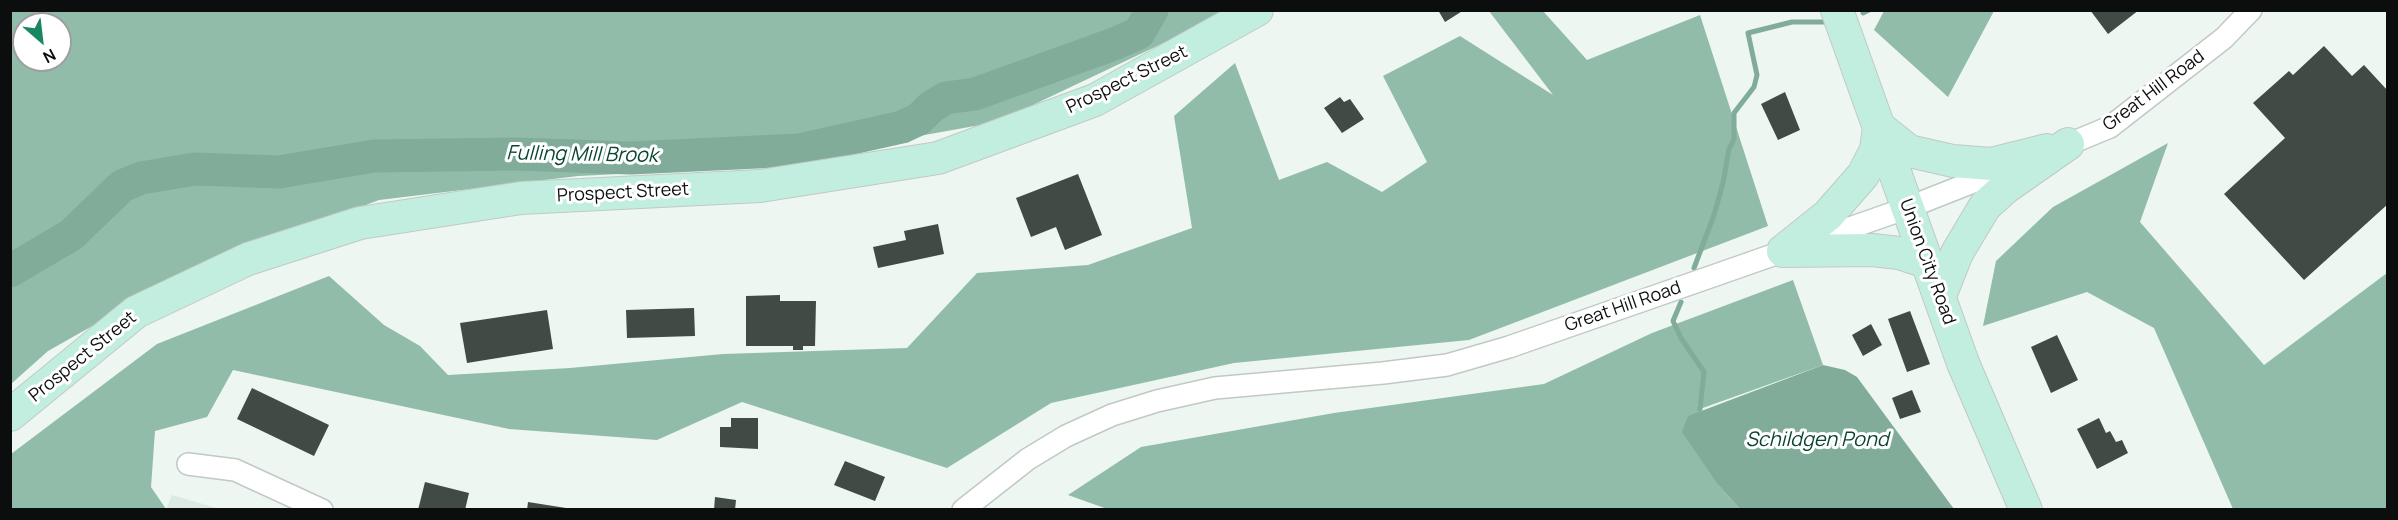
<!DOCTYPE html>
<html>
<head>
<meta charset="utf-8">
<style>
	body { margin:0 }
	#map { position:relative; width:2398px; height:520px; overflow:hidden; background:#edf6f1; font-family:Manrope,sans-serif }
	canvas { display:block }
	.frame { position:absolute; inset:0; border:12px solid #0b0e0c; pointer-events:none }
	.north { position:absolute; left:12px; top:12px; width:60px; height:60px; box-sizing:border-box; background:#fff; border:2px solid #9d9f9e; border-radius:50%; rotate:152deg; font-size:16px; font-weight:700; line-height:24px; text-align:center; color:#0b0e0c }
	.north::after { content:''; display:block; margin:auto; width:21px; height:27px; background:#1a8764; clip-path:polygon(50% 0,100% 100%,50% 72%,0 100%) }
</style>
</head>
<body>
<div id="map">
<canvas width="2398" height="520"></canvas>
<div class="frame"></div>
<div class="north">N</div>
</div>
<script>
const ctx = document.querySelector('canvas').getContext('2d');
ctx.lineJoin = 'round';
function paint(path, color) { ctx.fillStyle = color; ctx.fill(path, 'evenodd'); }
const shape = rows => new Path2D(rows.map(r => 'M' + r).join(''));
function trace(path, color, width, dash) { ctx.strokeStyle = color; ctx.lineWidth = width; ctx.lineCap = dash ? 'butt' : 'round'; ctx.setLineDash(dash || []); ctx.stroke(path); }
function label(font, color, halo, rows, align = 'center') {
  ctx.font = font + ' Manrope,sans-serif'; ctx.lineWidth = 6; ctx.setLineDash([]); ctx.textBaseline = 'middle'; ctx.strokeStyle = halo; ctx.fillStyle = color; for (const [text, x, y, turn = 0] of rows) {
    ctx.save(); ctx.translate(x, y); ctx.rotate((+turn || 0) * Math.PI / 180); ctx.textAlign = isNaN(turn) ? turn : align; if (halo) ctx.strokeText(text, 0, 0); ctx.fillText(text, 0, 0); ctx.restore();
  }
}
paint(shape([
	[172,495,220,509,166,510]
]), '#dbebe4');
paint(shape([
	[11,11,1225,11,1212,20,997,122,741,168,578,176,379,200,186,273,48,351,11,384],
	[24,24,60,24,60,60,24,60],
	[1489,11,1543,11,1587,60,1700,15,1768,226,1469,340,1234,363,1051,403,947,468,742,402,657,440,509,429,233,370,207,417,155,431,151,487,166,509,11,509,11,454,157,344,329,276,384,325,420,346,448,375,570,368,723,354,907,348,977,273,1088,265,1192,228,1174,116,1235,63,1279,180,1327,162,1382,192,1427,162,1383,76,1460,36,1553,95],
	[1884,11,1884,10,1994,11,1948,97,1874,30],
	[2168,143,2140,222,2264,365,2387,273,2387,509,2233,509,2154,328,2087,292,1983,326,1996,261,2053,207],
	[1793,280,1823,365,1700,409,1719,486,1740,509,1110,510,1068,495,1141,447,1334,413,1544,384,1652,333]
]), '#91bca9');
paint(shape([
	[1823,365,1845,370,1857,377,1954,509,1740,509,1719,486,1682,432,1688,416]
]), '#81ac99');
trace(shape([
	[1863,13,1869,10],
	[1694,268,1714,215,1723,183,1729,149,1734,139,1734,113,1754,87,1757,75,1748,33,1792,22,1825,22],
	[1681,302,1673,321,1681,338,1704,372,1700,409]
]), '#81ac99', 5);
trace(shape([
	[10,271,71,235,122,186,141,178,195,169,279,172,374,156,516,154,631,158,799,150,902,127,919,119,931,107,946,98,975,94,1114,44,1139,33,1152,10]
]), '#81ac99', 33);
paint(shape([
	[1438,10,1464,10,1445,22],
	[2090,10,2139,10,2108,34],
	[2324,46,2352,76,2364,65,2388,91,2388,204,2304,280,2224,194,2285,138,2253,103,2289,71,2293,75],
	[1785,92,1800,130,1778,140,1761,104],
	[1340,97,1344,102,1350,99,1364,119,1342,133,1324,108],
	[1078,174,1102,235,1065,250,1056,227,1031,237,1016,198],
	[938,224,944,254,878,268,873,247,906,240,904,231],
	[780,295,780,301,816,301,815,346,803,346,803,350,793,350,793,346,746,346,746,296],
	[694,308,695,336,627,338,626,310],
	[547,310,553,349,467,363,460,323],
	[1910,311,1930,364,1907,372,1888,319],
	[1871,324,1882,345,1863,356,1852,335],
	[2057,335,2078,380,2051,393,2031,347],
	[252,388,329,425,314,456,237,419],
	[1912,390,1921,412,1900,419,1892,398],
	[731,418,758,418,758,449,720,447,720,427,731,427],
	[2099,418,2106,433,2110,431,2116,442,2122,440,2128,453,2097,469,2077,429],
	[845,461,885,477,875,501,834,485],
	[425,482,469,493,465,510,418,510],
	[715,497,736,500,735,510,714,510],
	[528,502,566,508,566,510,527,510]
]), '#424a46');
const minor = shape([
	[2057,149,2110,127,2224,38,2251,10],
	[188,464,235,470,322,510],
	[963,510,1028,459,1066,436,1112,415,1157,401,1215,388,1383,373,1447,365,1509,347,1713,276,1907,208,2006,169]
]);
const secondary = shape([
	[1837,10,1963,363,2026,510],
	[1879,127,1909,151,1953,161,1991,164,2047,150],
	[1783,251,1828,215,1863,175,1876,150,1879,127],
	[1783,251,1872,250,1899,253,1927,262],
	[1940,296,1957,253,1985,206,2005,188,2068,144],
	[10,415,136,312,248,259,360,223,521,198,760,186,938,158,1095,100,1257,10]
]);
trace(minor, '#c1c9c5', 24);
trace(secondary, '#c1c9c5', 34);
trace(minor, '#fff', 21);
trace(secondary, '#c2eee0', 32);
label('18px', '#0b0e0c', '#fff', [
	["Prospect Street",1127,80,-26],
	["Great Hill Road",2154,91,-37],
	["Prospect Street",623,193,-3],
	["Union City Road",1927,262,70],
	["Great Hill Road",1623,307,-19],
	["Prospect Street",83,357,-39]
]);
label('italic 20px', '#0a4532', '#fff', [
	["Fulling Mill Brook",582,155,1],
	["Schildgen Pond",1817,440]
]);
</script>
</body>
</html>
